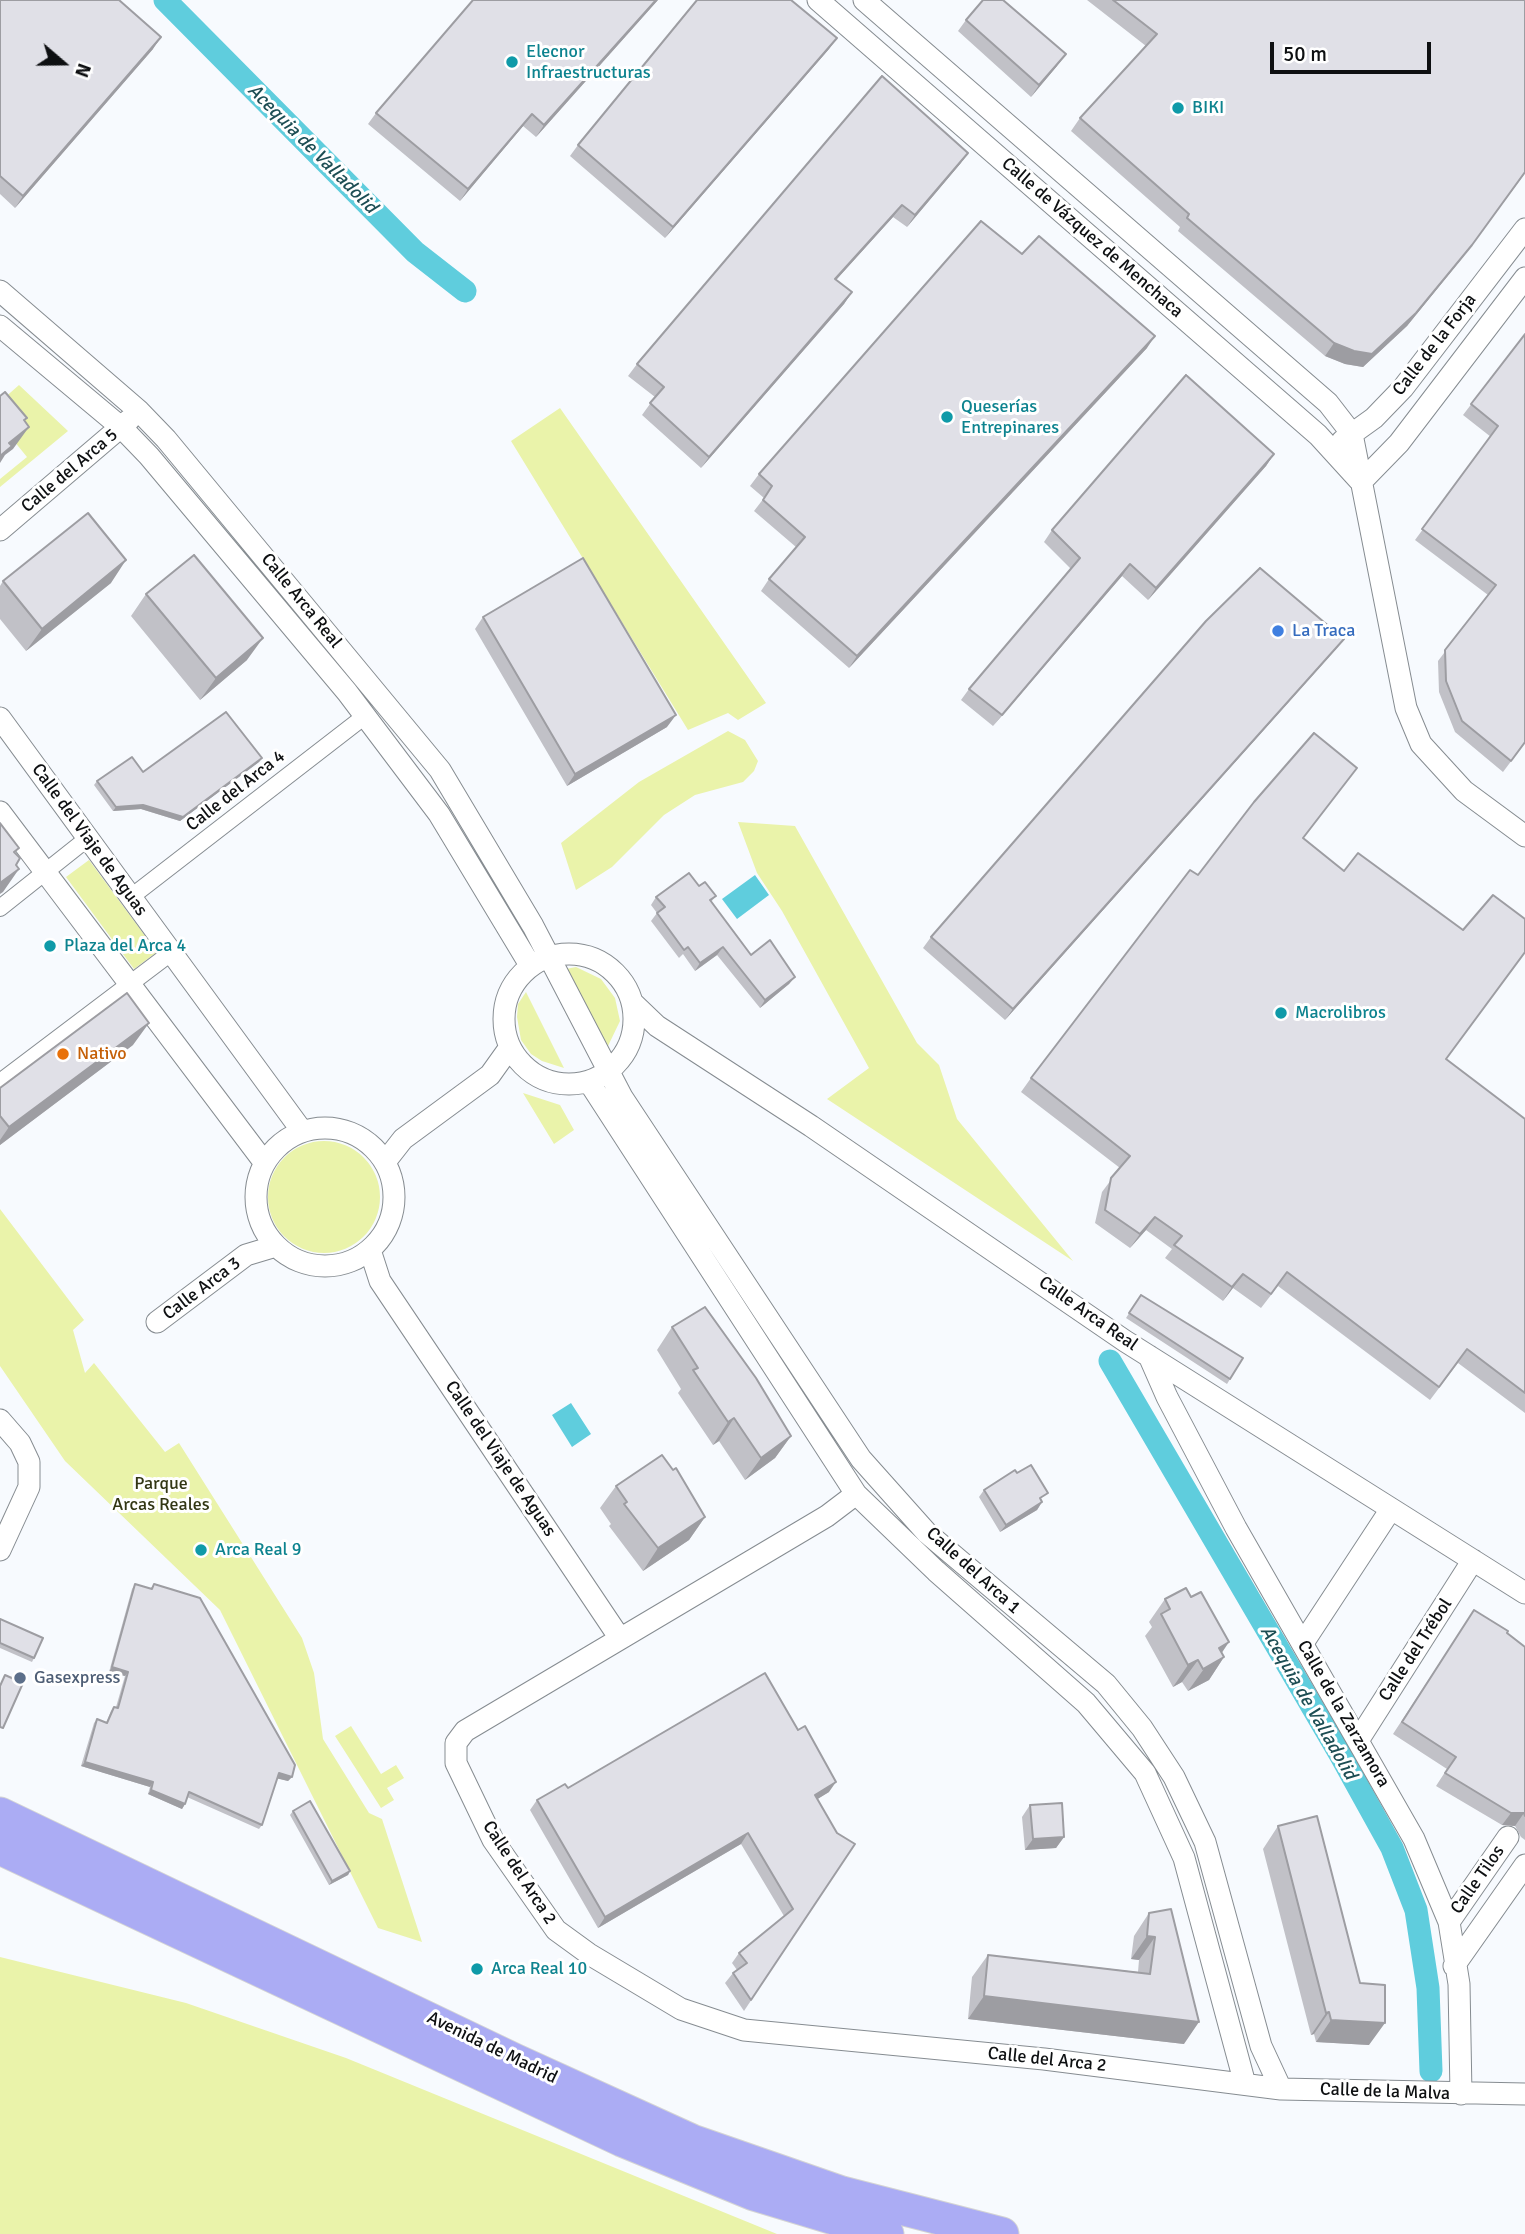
<!DOCTYPE html>
<html>
<head>
<meta charset="utf-8">
<style>
	body { margin:0 }
	#map { position:relative; width:1525px; height:2234px; overflow:hidden; background:#f7fafe; font-family:Signika,sans-serif }
	canvas { display:block }
	.north { position:absolute; left:28px; top:28px; width:70px; height:70px; -webkit-text-stroke:5px #fff; paint-order:stroke; rotate:110deg; font-size:19px; font-weight:700; line-height:28px; text-align:center; color:#0e1012 }
	.north::after { content:''; display:block; margin:auto; width:24px; height:32px; background:#0e1012; clip-path:polygon(50% 0,100% 100%,50% 72%,0 100%) }
	.scale { position:absolute; left:1270px; top:42px; width:161px; height:32px; box-sizing:border-box; border:4px solid #0e1012; border-top:0; padding-left:9px; font-size:21px; line-height:24px; white-space:nowrap; color:#0e1012; -webkit-text-stroke:5px #fff; paint-order:stroke }
</style>
</head>
<body>
<div id="map">
<canvas width="1525" height="2234"></canvas>
<div class="north">N</div>
<div class="scale">50 m</div>
</div>
<script>
const ctx = document.querySelector('canvas').getContext('2d');
ctx.lineJoin = 'round';
function paint(path, color) { ctx.fillStyle = color; ctx.fill(path, 'evenodd'); }
const shape = rows => new Path2D(rows.map(r => 'M' + r).join(''));
function trace(path, color, width, dash) { ctx.strokeStyle = color; ctx.lineWidth = width; ctx.lineCap = dash ? 'butt' : 'round'; ctx.setLineDash(dash || []); ctx.stroke(path); }
function label(font, color, halo, rows, align = 'center') {
  ctx.font = font + ' Signika,sans-serif'; ctx.lineWidth = 6; ctx.setLineDash([]); ctx.textBaseline = 'middle'; ctx.strokeStyle = halo; ctx.fillStyle = color; for (const [text, x, y, turn = 0] of rows) {
    ctx.save(); ctx.translate(x, y); ctx.rotate((+turn || 0) * Math.PI / 180); ctx.textAlign = isNaN(turn) ? turn : align; if (halo) ctx.strokeText(text, 0, 0); ctx.fillText(text, 0, 0); ctx.restore();
  }
}
paint(shape([
	[19,385,68,431,0,487,0,479,27,457,5,430,2,400],
	[560,408,766,703,738,720,728,713,688,730,511,441],
	[728,731,745,740,758,761,754,771,743,782,695,795,664,815,612,867,576,890,561,843,639,782],
	[738,822,795,826,917,1043,939,1065,957,1119,1073,1261,827,1099,869,1068,782,911,757,873],
	[89,860,157,952,134,969,66,877],
	[576,967,601,979,615,998,620,1021,608,1046,566,969],
	[526,992,564,1068,542,1061,531,1054,521,1040,517,1017,518,1004],
	[523,1093,560,1105,574,1130,554,1144],
	'268 1197a56 56 0 1 1 112 0a56 56 0 1 1-112 0Z',
	[0,1209,84,1320,73,1330,85,1373,94,1363,165,1452,179,1443,302,1638,314,1673,323,1739,369,1813,382,1819,422,1942,378,1928,220,1610,65,1461,0,1366],
	[351,1726,381,1774,396,1765,404,1778,387,1788,394,1800,381,1808,335,1736],
	[0,1957,186,2003,346,2058,777,2234,0,2234]
]), '#eaf3aa');
paint(shape([
	[755,875,769,895,737,919,722,899],
	[571,1403,591,1434,572,1447,552,1415]
]), '#5fcddd');
trace(shape([
	[165,0,415,252,465,291],
	[1110,1361,1341,1756,1392,1848,1416,1910,1428,1988,1431,2071]
]), '#5fcddd', 23);
const pedestrian = shape([
	[131,897,365,716],
	[0,908,88,838],
	[0,1082,172,952]
]);
const minor = shape([
	[818,0,1318,435,1359,480],
	[864,0,1328,403,1352,434,1406,708,1421,744,1464,791,1525,836],
	[0,291,139,411,166,439,440,770,533,926,622,1097,861,1459,927,1533,1106,1684,1142,1728,1174,1777,1205,1842,1261,2046,1281,2089],
	[0,326,122,428,149,456,347,692,439,814,530,965],
	[1342,441,1374,418,1403,388,1525,229],
	[1361,482,1399,443,1525,278],
	[0,530,129,420],
	[0,718,302,1131],
	[0,812,264,1162],
	'504 1019a65 65 0 1 1 130 0a65 65 0 1 1-130 0Z',
	[634,1004,657,1026,811,1126,1125,1341,1525,1593],
	[589,1082,856,1494,936,1571,1086,1703,1145,1773,1184,1858,1245,2084],
	'256 1197a69 69 0 1 1 138 0a69 69 0 1 1-138 0Z',
	[385,1162,403,1139,490,1075,510,1047],
	[370,1250,380,1281,619,1637],
	[157,1322,246,1255,276,1246],
	[1149,1356,1167,1397,1236,1528,1414,1839,1449,1922,1459,1984,1461,2094],
	[0,1420,20,1443,29,1462,29,1487,0,1550],
	[856,1494,827,1516,465,1731,456,1743,456,1763,493,1840,556,1930,589,1954,681,2009,744,2030,1044,2059,1281,2089,1525,2094],
	[1303,1643,1391,1509],
	[1359,1739,1473,1560],
	[1449,1922,1508,1837],
	[1454,1966,1525,1865]
]);
const primary = shape([
	[0,1814,514,2060,692,2141,842,2193,1002,2234],
	[0,1848,622,2140,754,2194,887,2234]
]);
trace(pedestrian, '#868c91', 18);
trace(minor, '#868c91', 23);
trace(primary, '#d4d4d4', 35);
trace(pedestrian, '#fff', 16);
trace(minor, '#fff', 21);
trace(primary, '#abacf4', 33);
paint(shape([
	[0,0,153,49,15,208,0,194],
	[473,0,658,0,536,137,523,126,460,201,368,124,376,113],
	[1087,0,1525,0,1525,173,1462,258,1407,326,1363,367,1345,364,1325,356,1178,231,1180,227,1071,131,1080,118,1146,46],
	[966,20,1057,66,1031,97,958,31],
	[829,49,665,238,570,156,578,145],
	[968,153,960,164,907,227,893,217,836,280,852,292,844,304,701,468,642,415,655,397,628,376,637,364],
	[1022,254,1147,348,849,668,761,591,769,579,796,547,754,511,764,498,750,486,759,474],
	[1525,334,1525,744,1524,744,1503,772,1455,732,1439,692,1438,661,1488,595,1415,540,1491,437,1463,415],
	[1274,454,1266,466,1148,600,1122,576,993,726,961,700,969,689,1071,569,1044,542,1052,530],
	[3,581,111,583,26,651,0,619,0,586],
	[146,594,247,660,200,700,131,616],
	[483,617,667,727,567,786,475,629],
	[1344,639,1335,650,1005,1020,923,948,931,937],
	[262,758,259,762,180,821,141,809,113,811,94,785,97,781,143,772],
	[1347,781,1303,838,1446,1059,1525,1119,1525,1413,1458,1363,1430,1400,1278,1286,1261,1308,1233,1288,1223,1301,1165,1258,1172,1249,1146,1230,1130,1248,1095,1223,1102,1192,1120,1168,1021,1092,1031,1078,1198,875],
	[699,886,716,896,711,902,751,955,795,977,789,984,760,1008,717,955,695,971,683,954,679,958,651,921,657,913,651,905,656,897],
	[133,1045,0,1145,0,1088],
	[1141,1295,1243,1358,1227,1384,1126,1318],
	[672,1327,791,1436,775,1458,745,1480,719,1441,713,1445,678,1393,681,1389,657,1350],
	[1017,1473,1042,1502,1037,1510,1000,1532,979,1497,984,1490],
	[616,1486,705,1517,689,1540,643,1571,609,1526,611,1524,600,1508],
	[135,1584,150,1589,154,1584,292,1777,288,1781,277,1778,262,1825,259,1829,187,1797,185,1804,182,1809,148,1794,150,1787,81,1766,94,1723,97,1719,106,1723,111,1711,114,1707,116,1707,125,1676,109,1672,132,1589],
	[1165,1599,1222,1653,1224,1657,1209,1680,1188,1691,1182,1682,1173,1687,1145,1636,1152,1627,1149,1622],
	[1474,1610,1525,1647,1525,1840,1521,1837,1515,1826,1502,1825,1436,1786,1447,1769,1393,1734],
	[0,1619,34,1658,32,1662,0,1648],
	[568,1788,829,1792,817,1799,837,1833,855,1844,744,2011,725,1983,733,1973,737,1970,732,1963,739,1953,784,1916,741,1844,598,1928,530,1810,537,1800],
	[1030,1805,1064,1837,1056,1848,1025,1850,1022,1817],
	[293,1811,350,1871,348,1875,329,1885,290,1815],
	[1278,1826,1360,1983,1369,2045,1316,2042,1314,2034,1311,2035,1263,1849],
	[1149,1913,1184,2044,968,2019,972,1977,988,1955,1138,1972,1139,1960,1131,1959,1134,1936]
]), '#c1c1c7');
paint(shape([
	[656,0,658,0,536,137,544,125],
	[161,37,153,49,15,208,23,196],
	[837,38,829,49,665,238,673,227],
	[1066,54,1057,66,1031,97,1039,85],
	[532,114,523,126,460,201,468,189],
	[968,153,960,164,907,227,915,215],
	[1525,173,1462,258,1407,326,1363,367,1345,364,1325,356,1334,343],
	[902,205,893,217,827,290,835,279],
	[852,292,844,304,701,468,709,457],
	[1155,336,1147,348,849,668,857,656],
	[29,427,13,449,5,455,0,463,0,456,9,443],
	[1274,454,1266,466,1148,600,1156,588],
	[126,560,111,583,26,651,42,629],
	[1130,564,1122,576,993,726,1002,715],
	[263,638,247,660,200,700,216,678],
	[1344,639,1335,650,1005,1020,1013,1009],
	[676,715,667,727,567,786,575,774],
	[262,758,259,762,180,821,141,809,113,811,116,807],
	[19,869,3,892,0,894,0,883],
	[723,947,717,955,695,971,700,963],
	[795,977,789,984,760,1008,765,1000],
	[149,1023,133,1045,0,1145,0,1140,9,1127],
	[1155,1217,1146,1230,1130,1248,1140,1234],
	[1243,1274,1233,1288,1223,1301,1232,1287],
	[734,1418,719,1441,713,1445,728,1422],
	[791,1436,775,1458,745,1480,761,1458],
	[1042,1502,1037,1510,1000,1532,1006,1525],
	[705,1517,689,1540,643,1571,658,1548],
	[1229,1642,1215,1663,1224,1657,1209,1680,1188,1691,1219,1648],
	[1198,1660,1182,1682,1173,1687,1188,1665],
	[112,1667,128,1672,125,1676,109,1672],
	[85,1762,153,1782,150,1787,81,1766],
	[279,1773,292,1777,288,1781,275,1778],
	[836,1782,829,1792,808,1805,815,1795],
	[151,1790,185,1804,182,1809,148,1794],
	[1511,1813,1524,1813,1515,1826,1502,1825],
	[748,1833,741,1844,598,1928,605,1917],
	[1064,1837,1056,1848,1025,1850,1033,1839],
	[350,1871,348,1875,329,1885,332,1881],
	[1147,1936,1155,1937,1139,1960,1131,1959],
	[984,1996,1199,2022,1184,2044,968,2019],
	[1329,2012,1314,2034,1311,2035,1326,2013],
	[1331,2020,1385,2023,1369,2045,1316,2042]
]), '#9d9da2');
const building = shape([
	[0,0,119,0,161,37,23,196,0,176,0,0],
	[473,0,656,0,544,125,532,114,468,189,376,113,473,0],
	[697,0,791,0,837,38,673,227,578,145,697,0],
	[983,0,1003,0,1066,54,1039,85,966,20,983,0],
	[1113,0,1525,0,1525,172,1472,245,1416,313,1372,354,1354,351,1334,343,1187,218,1189,214,1080,118,1157,34,1113,0],
	[882,76,968,153,915,215,902,205,835,279,852,292,709,457,650,403,664,387,637,364,882,76],
	[981,221,1022,254,1039,236,1155,336,857,656,769,579,805,537,763,500,772,486,759,474,981,221],
	[1525,334,1525,742,1511,761,1462,721,1446,681,1445,650,1496,585,1422,529,1498,426,1471,404,1525,334],
	[1186,375,1274,454,1156,588,1130,564,1002,715,969,689,1080,558,1052,530,1186,375],
	[5,392,27,418,24,420,29,427,9,443,12,446,0,456,0,396,5,392],
	[88,513,126,560,42,629,3,581,88,513],
	[194,555,263,638,216,678,146,594,194,555],
	[583,558,676,715,575,774,483,617,583,558],
	[1260,568,1344,639,1013,1009,931,937,1206,621,1260,568],
	[226,712,262,758,183,817,143,805,116,807,97,781,132,757,143,772,226,712],
	[1314,733,1357,768,1303,838,1344,871,1358,853,1463,930,1493,895,1525,919,1525,952,1446,1059,1525,1119,1525,1393,1467,1349,1439,1387,1287,1272,1271,1294,1243,1274,1232,1287,1174,1245,1182,1236,1155,1217,1140,1234,1105,1210,1111,1178,1130,1156,1031,1078,1190,870,1198,875,1254,802,1314,733],
	[0,823,19,848,14,852,20,858,16,865,19,869,0,883,0,823],
	[689,873,699,886,705,882,716,896,710,900,751,955,770,940,795,977,765,1000,723,947,700,963,688,947,684,950,657,913,665,907,656,897,689,873],
	[127,993,149,1023,9,1127,0,1116,0,1088,127,993],
	[1141,1295,1243,1358,1230,1379,1129,1313,1141,1295],
	[705,1307,756,1378,791,1436,761,1458,734,1418,728,1422,693,1370,698,1368,672,1327,705,1307],
	[662,1455,673,1470,676,1468,705,1517,658,1548,624,1504,627,1502,616,1486,662,1455],
	[1031,1465,1048,1493,1040,1498,1042,1502,1006,1525,984,1490,1015,1470,1017,1473,1031,1465],
	[135,1584,152,1589,154,1584,200,1598,295,1765,292,1777,279,1773,262,1825,189,1792,185,1804,151,1790,153,1782,85,1762,97,1719,107,1723,114,1707,118,1708,128,1672,112,1667,135,1584],
	[1186,1588,1191,1597,1201,1592,1229,1642,1219,1648,1224,1657,1203,1669,1198,1660,1188,1665,1161,1614,1170,1609,1165,1599,1186,1588],
	[1474,1610,1508,1631,1507,1633,1525,1647,1525,1816,1524,1813,1511,1813,1445,1773,1456,1757,1402,1722,1474,1610],
	[0,1619,43,1638,34,1658,0,1643,0,1619],
	[765,1673,798,1730,805,1726,836,1782,815,1795,837,1833,855,1844,751,2000,733,1973,747,1963,739,1953,793,1909,748,1833,605,1917,537,1800,565,1784,568,1788,765,1673],
	[5,1675,23,1683,3,1728,0,1727,0,1686,5,1675],
	[310,1801,350,1871,332,1881,293,1811,310,1801],
	[1062,1803,1064,1837,1033,1839,1030,1805,1062,1803],
	[1317,1816,1360,1983,1385,1985,1385,2023,1331,2020,1329,2012,1326,2013,1278,1826,1317,1816],
	[1171,1909,1199,2022,984,1996,988,1955,1150,1974,1155,1937,1147,1936,1149,1913,1171,1909]
]);
paint(building, '#e0e0e7');
trace(building, '#9d9da2', 2);
for (const [x, y, r, color] of [
	[512,62,7,"#0f9aa8"],
	[1178,108,7,"#0f9aa8"],
	[947,417,7,"#0f9aa8"],
	[1278,631,7,"#3f7fe0"],
	[50,946,7,"#0f9aa8"],
	[1281,1013,7,"#0f9aa8"],
	[63,1054,7,"#e8710a"],
	[201,1550,7,"#0f9aa8"],
	[20,1678,7,"#5c6f8a"],
	[477,1969,7,"#0f9aa8"]
]) { const dot = new Path2D(); dot.arc(x, y, r, 0, 2 * Math.PI); ctx.fillStyle = color; ctx.fill(dot); trace(dot, '#fff', 2.5); }
label('18px', '#0d838f', '#fff', [
	["Elecnor",526,52],
	["Infraestructuras",526,73],
	["BIKI",1192,108],
	["Queserías",961,407],
	["Entrepinares",961,428],
	["Plaza del Arca 4",64,946],
	["Macrolibros",1295,1013],
	["Arca Real 9",215,1550],
	["Arca Real 10",491,1969]
], 'left');
label('18px', '#0e1012', '#fff', [
	["Calle de Vázquez de Menchaca",1092,238,41],
	["Calle de la Forja",1435,345,-52],
	["Calle del Arca 5",70,471,-40],
	["Calle Arca Real",301,601,51],
	["Calle del Arca 4",236,791,-38],
	["Calle del Viaje de Aguas",89,840,54],
	["Calle Arca 3",202,1289,-37],
	["Calle Arca Real",1088,1314,35],
	["Calle del Viaje de Aguas",500,1459,56],
	["Calle del Arca 1",973,1571,42],
	["Calle del Trébol",1416,1650,-57],
	["Calle de la Zarzamora",1343,1714,60],
	["Calle del Arca 2",519,1873,57],
	["Calle Tilos",1478,1880,-55],
	["Avenida de Madrid",492,2048,26],
	["Calle del Arca 2",1047,2060,6],
	["Calle de la Malva",1385,2092,2]
]);
label('18px', '#366cbe', '#fff', [
	["La Traca",1292,631]
], 'left');
label('18px', '#c56008', '#fff', [
	["Nativo",77,1054]
], 'left');
label('18px', '#323614', '#fff', [
	["Parque",161,1484],
	["Arcas Reales",161,1505]
]);
label('18px', '#4e5e75', '#fff', [
	["Gasexpress",34,1678]
], 'left');
label('italic 19px', '#1d4e54', '#fff', [
	["Acequia de Valladolid",312,149,45],
	["Acequia de Valladolid",1308,1703,60]
]);
</script>
</body>
</html>
